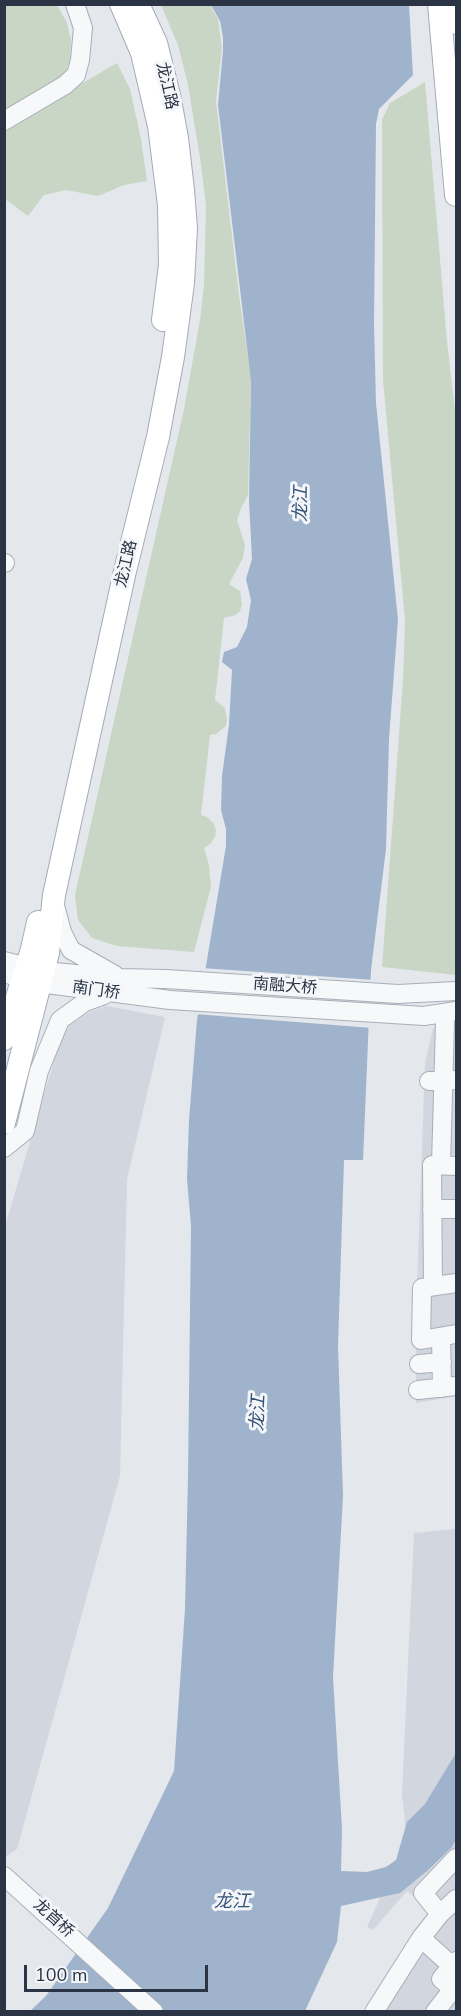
<!DOCTYPE html>
<html>
<head>
<meta charset="utf-8">
<style>
	body { margin:0 }
	#map { position:relative; width:461px; height:2016px; overflow:hidden; background:#e4e7ec; font-family:"Nunito Sans",sans-serif }
	canvas { display:block }
	.frame { position:absolute; inset:0; border:6px solid #2b3445; pointer-events:none }
	.scale { position:absolute; left:24px; top:1965px; width:184px; height:27px; box-sizing:border-box; border:3px solid #2b3445; border-top:0; padding-left:8px; font-size:18px; line-height:21px; white-space:nowrap; color:#2b3445; -webkit-text-stroke:4px #f4f6f9; paint-order:stroke }
</style>
</head>
<body>
<div id="map">
<canvas width="461" height="2016"></canvas>
<div class="frame"></div>
<div class="scale">100 m</div>
</div>
<script>
const ctx = document.querySelector('canvas').getContext('2d');
ctx.lineJoin = 'round';
function paint(path, color) { ctx.fillStyle = color; ctx.fill(path, 'evenodd'); }
const shape = rows => new Path2D(rows.map(r => 'M' + r).join(''));
function trace(path, color, width, dash) { ctx.strokeStyle = color; ctx.lineWidth = width; ctx.lineCap = dash ? 'butt' : 'round'; ctx.setLineDash(dash || []); ctx.stroke(path); }
function label(font, color, halo, rows, align = 'center') {
  ctx.font = font + ' "Nunito Sans","Noto Sans SC",sans-serif'; ctx.lineWidth = 6; ctx.setLineDash([]); ctx.textBaseline = 'middle'; ctx.strokeStyle = halo; ctx.fillStyle = color; for (const [text, x, y, turn = 0] of rows) {
    ctx.save(); ctx.translate(x, y); ctx.rotate((+turn || 0) * Math.PI / 180); ctx.textAlign = isNaN(turn) ? turn : align; if (halo) ctx.strokeText(text, 0, 0); ctx.fillText(text, 0, 0); ctx.restore();
  }
}
paint(shape([
	[106,1006,165,1017,127,1179,120,1476,17,1849,5,1857,5,1226,60,1041,70,1025,88,1013],
	[433,1028,456,1030,456,1396,416,1403,416,1314,425,1064],
	[456,1529,456,2011,374,2011,435,1915,407,1891,373,1930,367,1927,404,1844,405,1819,402,1795,414,1533]
]), '#d2d6de');
paint(shape([
	[5,5,57,5,67,23,71,40,70,59,66,72,52,84,5,109],
	[161,5,210,5,218,19,222,48,216,101,239,295,251,377,248,495,241,508,237,520,245,545,243,558,229,584,240,591,242,604,240,611,236,615,224,618,215,700,225,708,227,720,226,726,216,734,210,735,201,815,207,817,214,824,216,830,215,837,210,844,204,848,209,865,211,887,194,952,117,946,92,938,78,920,75,895,184,409,200,320,204,284,206,206,201,164,188,85,178,45],
	[117,63,130,89,141,139,147,181,124,185,98,196,66,190,44,195,28,216,5,199,4,129],
	[425,82,447,342,456,418,456,975,382,967,403,680,405,620,383,380,382,120,390,103]
]), '#c9d6c5');
paint(shape([
	[211,5,409,5,413,75,379,109,376,124,374,324,376,403,398,620,389,739,386,849,371,970,363,1160,344,1160,338,1346,343,1496,333,1677,342,1829,341,1871,367,1872,386,1867,396,1860,407,1822,425,1804,456,1753,456,1839,452,1847,427,1871,400,1893,341,1906,337,1942,305,2011,29,2012,46,1996,108,1908,174,1771,185,1609,188,1477,191,1226,187,1179,189,1120,197,1020,226,846,226,829,221,810,222,776,229,725,232,670,222,662,224,652,237,647,247,627,251,600,246,579,252,559,249,500,251,381,218,105,223,51,223,37,220,21]
]), '#9fb4cc');
paint(shape([
	[202,968,374,980,372,1028,195,1014]
]), '#e4e7ec');
const minor = shape([
	[4,121,65,85,76,75,80,60,83,28,75,4],
	[4,563,5,563],
	[56,909,62,932,71,950,115,975],
	[4,961,43,971,120,978,166,979,398,994,456,991],
	[4,973,39,983,170,1000,424,1016,456,1011],
	[429,1081,456,1080],
	[4,1148,25,1131,39,1071,60,1020,85,1002,104,995],
	[441,1165,445,1022],
	[432,1209,456,1209],
	[456,1283,422,1288,421,1340,456,1334],
	[433,1286,432,1165,456,1166],
	[441,1337,442,1388],
	[419,1364,442,1362],
	[418,1390,456,1386],
	[4,1876,154,2012],
	[440,1914,423,1893,456,1858],
	[421,1938,452,1966],
	[453,1989,441,1979,456,1961],
	[374,2012,421,1938,440,1914,456,1899],
	[435,2012,456,1985]
]);
const major = shape([
	[121,4,142,53,159,126,169,205,170,265,163,320],
	[439,4,456,195],
	[455,4,456,23],
	[4,1039,32,949,38,922],
	[4,1123,48,953,54,895,125,571,158,437,173,357,183,283,186,228,183,190,177,138,169,95,156,43,138,4]
]);
trace(minor, '#a9aeb7', 20);
trace(major, '#a3abb8', 24);
trace(minor, '#f7f8fa', 18);
trace(major, '#fff', 22);
label('16px', '#2b3445', '#f4f6f9', [
	["龙江路",166,86,77],
	["龙江路",127,564,-77],
	["南融大桥",285,987,4],
	["南门桥",96,991,8],
	["龙首桥",53,1919,42]
]);
label('italic 18px', '#34527a', '#f4f6f9', [
	["龙江",302,504,-89],
	["龙江",259,1413,-87],
	["龙江",232,1903]
]);
</script>
</body>
</html>
